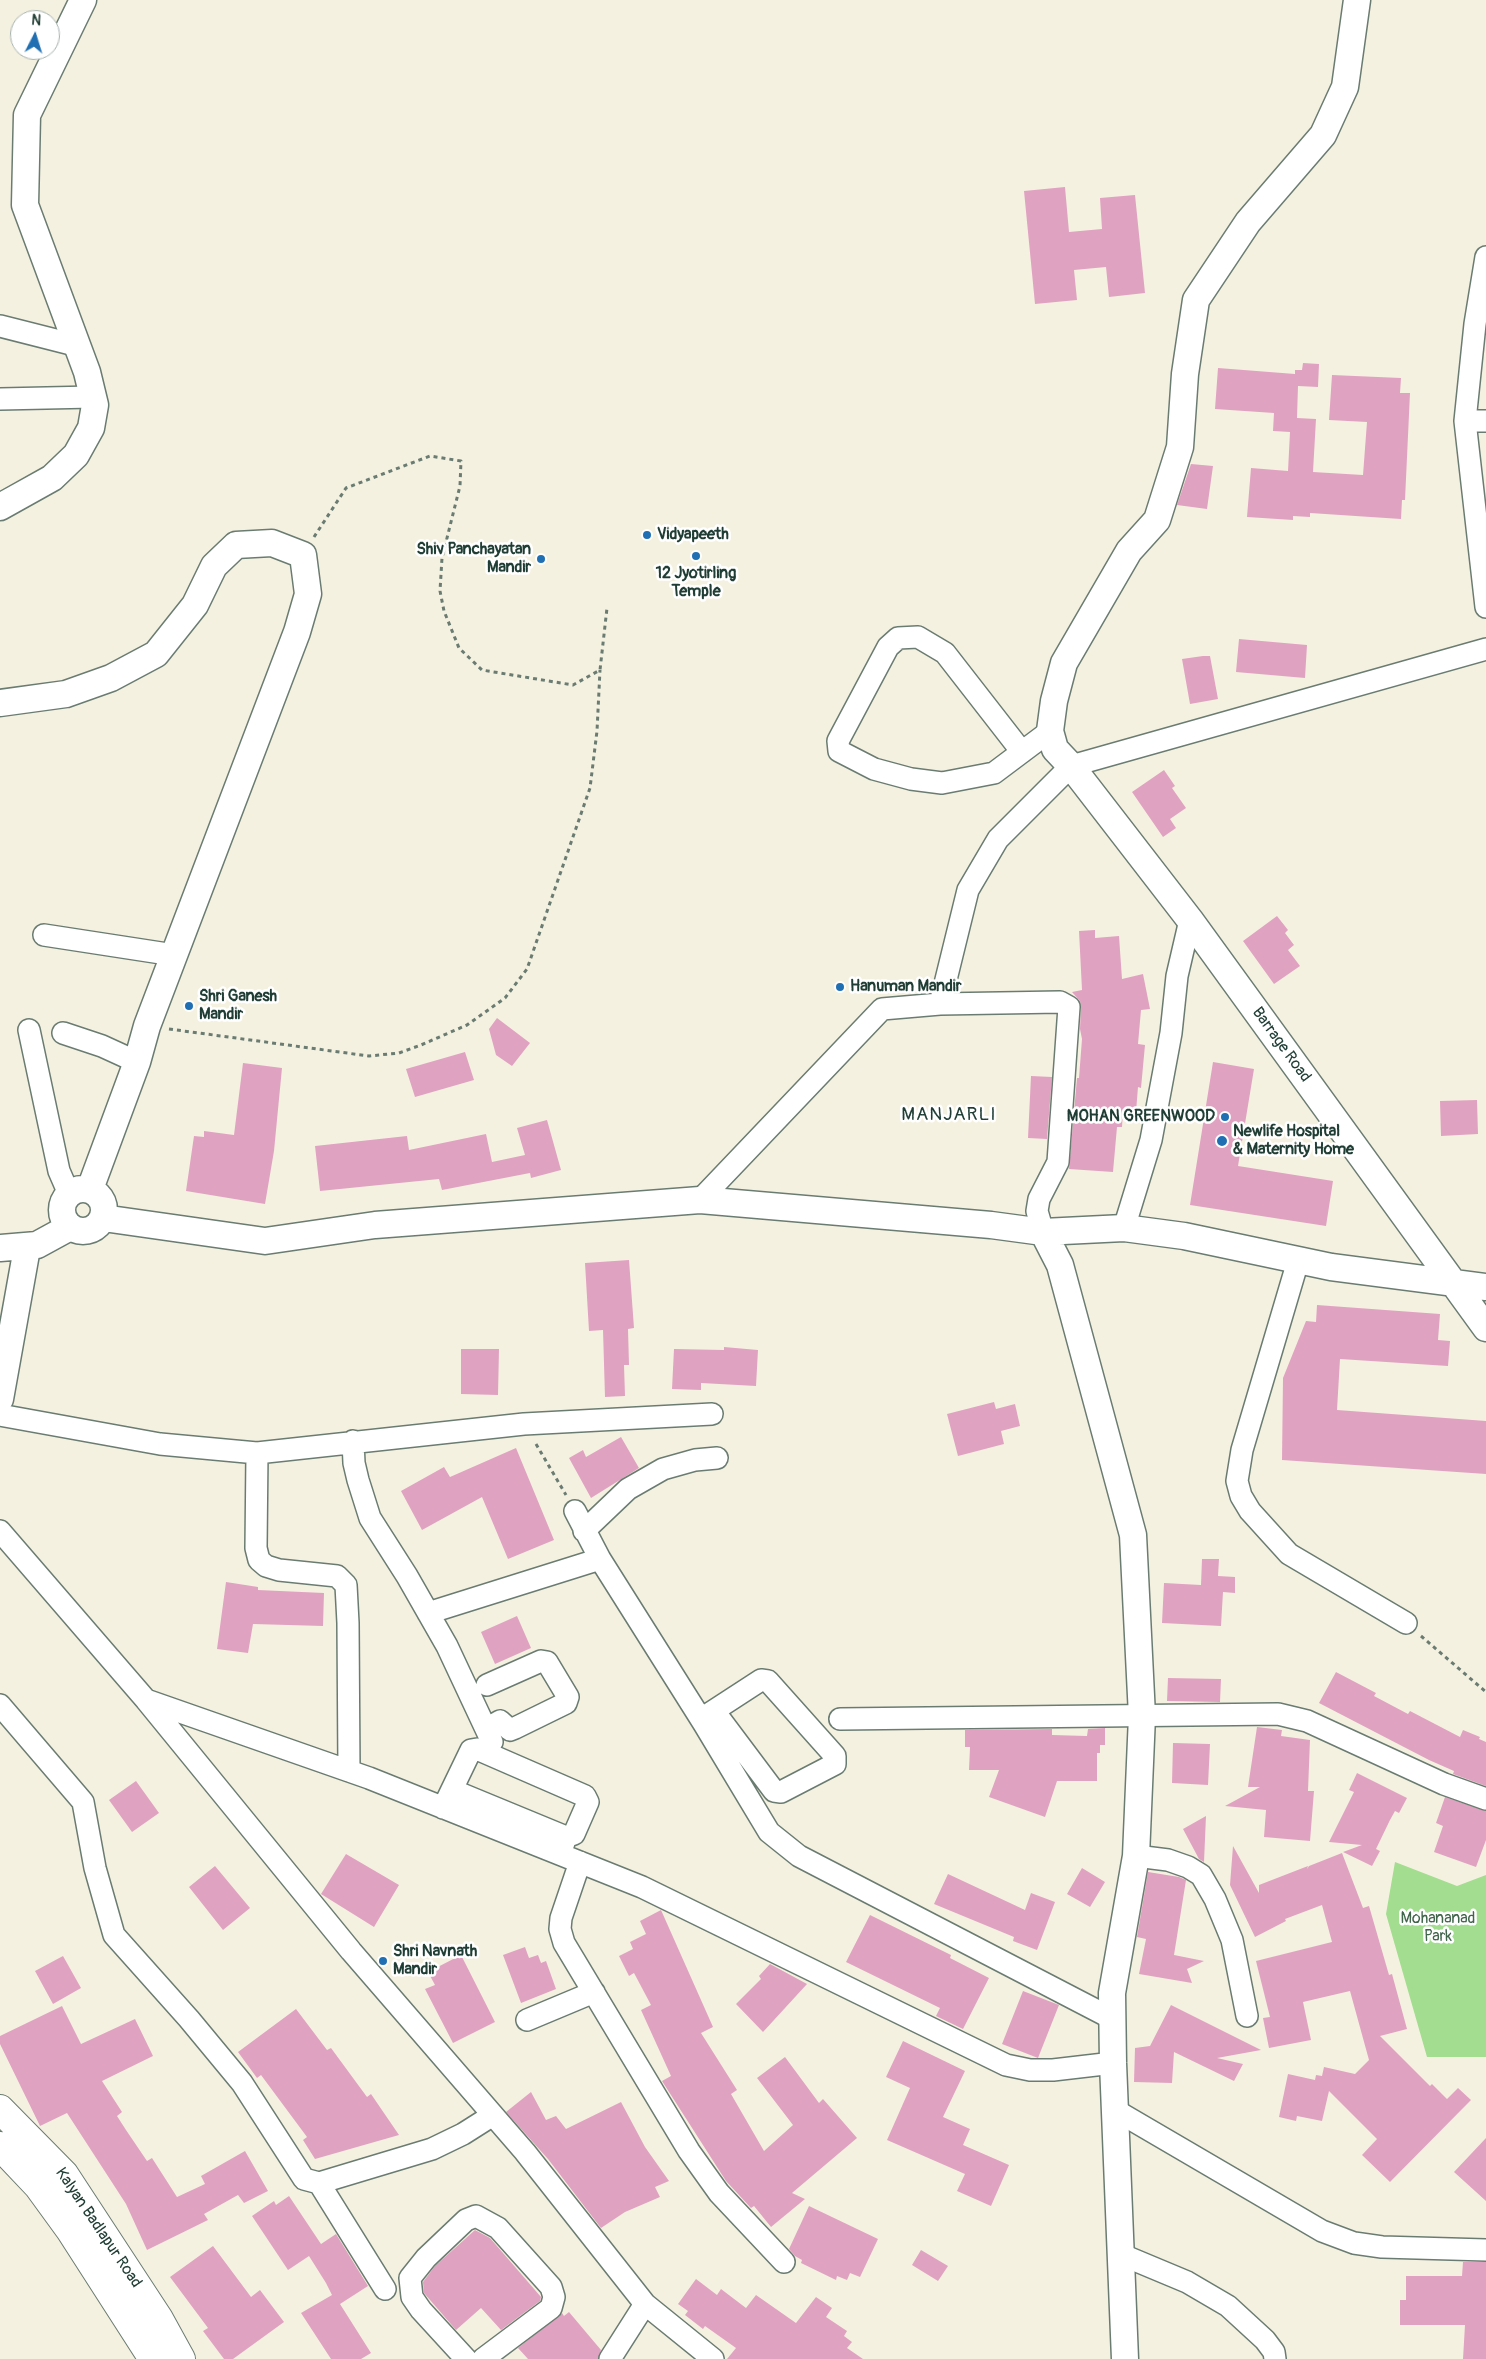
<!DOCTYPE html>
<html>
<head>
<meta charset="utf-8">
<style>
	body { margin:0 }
	#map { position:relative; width:1486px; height:2359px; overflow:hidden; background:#f5f1e1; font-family:Pangolin,sans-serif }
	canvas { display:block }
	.north { position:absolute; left:10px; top:10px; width:50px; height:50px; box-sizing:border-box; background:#fff; border:1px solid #a5b1ae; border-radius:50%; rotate:5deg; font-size:14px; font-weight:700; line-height:20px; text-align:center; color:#1f3d34 }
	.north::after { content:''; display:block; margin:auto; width:18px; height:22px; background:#1f6fb2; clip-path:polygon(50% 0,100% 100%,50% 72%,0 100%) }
</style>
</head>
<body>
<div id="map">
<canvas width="1486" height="2359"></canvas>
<div class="north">N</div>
</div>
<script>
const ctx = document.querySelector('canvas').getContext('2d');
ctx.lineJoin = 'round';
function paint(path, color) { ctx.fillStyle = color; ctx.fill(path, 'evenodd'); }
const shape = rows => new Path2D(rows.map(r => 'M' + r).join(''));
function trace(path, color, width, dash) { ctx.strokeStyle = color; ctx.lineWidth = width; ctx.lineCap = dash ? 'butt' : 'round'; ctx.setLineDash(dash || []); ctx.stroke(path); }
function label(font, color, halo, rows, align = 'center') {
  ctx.font = font + ' Pangolin,sans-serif'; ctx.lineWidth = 5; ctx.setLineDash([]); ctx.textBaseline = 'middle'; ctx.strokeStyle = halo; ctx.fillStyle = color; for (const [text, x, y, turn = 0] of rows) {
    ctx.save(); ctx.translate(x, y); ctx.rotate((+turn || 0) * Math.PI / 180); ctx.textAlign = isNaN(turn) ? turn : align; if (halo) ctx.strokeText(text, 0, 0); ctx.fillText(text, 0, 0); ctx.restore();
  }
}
paint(shape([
	[1395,1862,1457,1886,1486,1875,1486,2057,1427,2057,1386,1914]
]), '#a2dd90');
paint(shape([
	[1065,187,1069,232,1102,229,1100,198,1135,195,1145,293,1109,297,1106,267,1074,270,1077,300,1035,304,1024,191],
	[1303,363,1319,364,1318,387,1298,386,1297,418,1316,419,1313,472,1363,475,1367,422,1329,420,1332,375,1401,378,1400,393,1410,393,1405,500,1402,500,1401,519,1310,513,1310,517,1293,516,1293,520,1247,517,1251,468,1288,471,1290,432,1273,431,1274,413,1215,409,1218,368,1295,374,1295,370,1302,370],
	[1191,464,1213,466,1207,509,1177,505],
	[1239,639,1307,645,1305,678,1236,672],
	[1203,656,1210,656,1218,699,1190,704,1182,659],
	[1164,770,1175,786,1172,788,1186,808,1170,819,1176,828,1163,837,1132,792],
	[1277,916,1288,930,1285,933,1294,945,1288,950,1300,966,1274,984,1243,941],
	[1095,930,1095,938,1119,936,1122,979,1143,974,1150,1009,1141,1010,1138,1044,1145,1045,1141,1088,1138,1087,1136,1112,1123,1111,1122,1127,1117,1127,1113,1172,1069,1169,1077,1078,1079,1078,1082,1039,1080,1029,1081,1007,1080,1001,1072,992,1082,990,1079,931],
	[497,1018,530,1043,512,1066,496,1055,489,1029],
	[465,1052,474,1080,415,1097,406,1069],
	[1213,1062,1254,1069,1238,1166,1333,1181,1326,1226,1190,1205],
	[243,1063,282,1068,274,1151,265,1204,186,1191,194,1136,204,1137,204,1131,234,1135],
	[1031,1076,1052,1077,1047,1139,1028,1138],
	[1477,1100,1478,1134,1441,1136,1440,1101],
	[547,1120,561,1170,531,1178,530,1173,442,1190,439,1179,320,1191,315,1146,407,1136,409,1150,486,1134,492,1162,525,1155,517,1128],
	[629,1260,634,1328,628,1329,629,1365,624,1365,625,1396,605,1397,603,1330,589,1331,585,1263],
	[1317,1305,1440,1314,1438,1340,1450,1341,1448,1366,1340,1359,1337,1410,1486,1421,1486,1474,1282,1460,1283,1378,1306,1321,1316,1322],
	[724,1347,758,1350,756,1386,701,1383,701,1390,672,1389,674,1349,724,1350],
	[461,1349,499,1349,498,1395,461,1394],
	[994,1402,996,1409,1015,1404,1020,1426,1001,1431,1004,1444,958,1456,947,1414],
	[621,1437,639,1468,591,1498,569,1458,583,1450,586,1457],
	[516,1448,554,1540,508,1559,482,1497,422,1530,401,1491,444,1467,450,1477],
	[1202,1559,1219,1559,1218,1576,1235,1577,1235,1593,1223,1592,1221,1626,1162,1623,1164,1583,1201,1585],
	[226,1582,258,1587,258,1590,324,1593,323,1626,253,1624,248,1653,217,1649],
	[517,1616,531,1648,495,1664,481,1632],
	[1336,1672,1376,1693,1374,1696,1408,1714,1410,1711,1460,1737,1463,1730,1480,1737,1479,1739,1486,1742,1486,1786,1453,1774,1454,1771,1429,1760,1319,1703],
	[1168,1678,1221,1679,1220,1702,1167,1701],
	[1257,1727,1282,1730,1281,1736,1310,1740,1308,1791,1314,1791,1310,1841,1264,1837,1266,1810,1225,1806,1260,1787,1248,1787],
	[1105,1728,1105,1745,1100,1745,1100,1753,1097,1753,1097,1781,1057,1781,1045,1817,989,1797,999,1770,969,1770,970,1747,965,1747,965,1730,1052,1729,1052,1735,1087,1736,1088,1729],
	[1173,1743,1210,1744,1208,1785,1172,1783],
	[1357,1773,1407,1798,1399,1813,1395,1811,1390,1820,1376,1849,1380,1851,1372,1866,1343,1852,1362,1845,1329,1842,1354,1792,1349,1790],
	[136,1781,159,1813,132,1832,109,1800],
	[1445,1797,1486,1811,1486,1840,1476,1867,1434,1852,1443,1826,1436,1823],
	[1206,1816,1204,1862,1199,1859,1183,1829],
	[1233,1846,1259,1893,1259,1885,1308,1866,1307,1869,1309,1866,1342,1853,1363,1908,1369,1906,1389,1975,1392,1974,1407,2029,1380,2036,1430,2086,1432,2084,1447,2099,1458,2088,1471,2100,1390,2182,1362,2155,1377,2139,1329,2091,1322,2121,1297,2116,1296,2121,1279,2117,1288,2074,1315,2080,1316,2075,1322,2076,1324,2067,1355,2074,1369,2060,1350,1991,1303,2002,1311,2040,1269,2048,1263,2018,1270,2017,1256,1961,1332,1942,1322,1905,1285,1919,1286,1921,1255,1937,1230,1885],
	[346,1854,399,1885,374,1927,321,1894],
	[215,1866,250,1908,223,1930,189,1887],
	[1082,1868,1105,1882,1090,1907,1067,1894],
	[1148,1872,1179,1877,1186,1880,1174,1955,1204,1961,1187,1969,1192,1983,1139,1974,1146,1939,1137,1937],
	[948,1874,1025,1910,1031,1893,1055,1902,1037,1950,1013,1941,1014,1937,934,1904],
	[661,1910,713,2027,701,2033,737,2090,731,2094,764,2151,793,2125,757,2078,785,2057,819,2103,823,2099,857,2138,792,2193,805,2199,771,2227,754,2206,751,2208,726,2181,662,2081,671,2076,641,2010,651,2005,634,1973,629,1976,619,1956,633,1949,630,1942,646,1934,640,1921],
	[870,1915,951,1955,950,1958,989,1978,963,2029,936,2016,940,2008,846,1962],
	[525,1947,529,1958,538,1955,541,1963,546,1961,556,1989,521,2003,503,1955],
	[461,1955,495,2022,453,2043,425,1989,435,1985,428,1972],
	[63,1956,81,1988,53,2004,35,1971],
	[770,1964,807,1984,763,2032,736,2004,761,1979,759,1976],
	[1023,1991,1059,2005,1038,2058,1002,2044],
	[1171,2005,1261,2050,1217,2058,1243,2064,1234,2081,1174,2052,1172,2083,1134,2082,1135,2048,1150,2046],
	[62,2006,81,2044,135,2019,153,2056,102,2081,122,2112,117,2116,126,2130,147,2161,152,2158,177,2197,205,2184,201,2176,245,2151,268,2191,244,2203,238,2195,204,2214,208,2220,147,2250,126,2204,67,2113,40,2126,0,2044,0,2036],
	[296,2009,327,2050,331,2048,367,2097,371,2094,399,2135,315,2159,303,2140,307,2137,261,2075,257,2078,238,2052],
	[903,2041,965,2071,943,2117,970,2129,963,2145,1009,2165,991,2206,957,2191,965,2174,887,2140,910,2088,886,2077],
	[531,2092,546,2120,556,2116,566,2129,621,2102,645,2147,669,2181,655,2187,660,2197,625,2212,601,2228,548,2159,506,2112],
	[1486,2138,1486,2201,1454,2172],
	[289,2196,321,2244,336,2234,368,2286,340,2304,371,2353,361,2359,331,2359,301,2313,332,2295,326,2283,309,2256,288,2270,252,2216,274,2201,276,2205],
	[809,2206,878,2239,860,2277,850,2273,847,2280,837,2276,836,2280,801,2263,802,2260,795,2256,789,2249],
	[475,2230,490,2238,541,2297,540,2301,501,2330,481,2308,456,2330,424,2293,423,2282,435,2266],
	[213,2246,251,2297,260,2290,284,2322,233,2359,224,2359,203,2331,208,2328,170,2277],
	[921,2250,948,2266,938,2281,912,2265],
	[1463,2262,1486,2262,1486,2359,1463,2359,1465,2325,1400,2325,1400,2300,1406,2300,1406,2276,1462,2276],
	[696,2279,717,2295,721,2289,746,2308,756,2295,796,2323,816,2297,832,2308,826,2317,847,2331,844,2336,852,2342,847,2348,863,2359,727,2359,736,2348,705,2326,703,2329,685,2315,688,2311,678,2304],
	[569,2312,601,2350,598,2359,528,2359,518,2348,562,2313,564,2316]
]), '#e0a2c1');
const minor = shape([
	[1486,257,1475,324,1465,421,1486,607],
	[0,326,79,346],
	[0,399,93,397],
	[1465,421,1486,421],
	[1022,752,945,653,918,637,898,638,888,647,838,741,839,751,874,769,911,779,942,783,994,773,1050,731],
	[44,935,174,955],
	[940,1004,968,890,998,839,1071,766,1486,649],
	[29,1030,59,1171,69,1194],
	[63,1033,102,1046,137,1062],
	[700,1200,882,1009,940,1004,1060,1002,1069,1007,1058,1162,1039,1199,1037,1211,1043,1232],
	[1124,1228,1151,1140,1171,1033,1177,976,1190,920],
	[1298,1261,1242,1450,1237,1481,1241,1496,1250,1511,1289,1554,1406,1623],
	[0,1415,160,1444,257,1453,524,1424,712,1414],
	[353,1441,354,1463,358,1480,370,1518,407,1576,447,1646,492,1742],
	[257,1453,256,1548,259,1560,266,1566,279,1570,337,1576,346,1585,348,1623,349,1771],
	[575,1511,600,1559,704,1724,769,1832,799,1856,1113,2019],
	[0,1531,146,1700,351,1951,525,2152,645,2304,713,2359],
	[584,1531,628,1489,663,1469,695,1460,717,1458],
	[428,1613,600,1559],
	[146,1700,369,1778,642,1887,1006,2065,1030,2070,1053,2070,1113,2063],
	[0,1705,83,1802,95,1868,114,1935,189,2019,242,2083,304,2179,319,2183,432,2149,463,2134,493,2115],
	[701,1719,761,1680,768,1681,835,1756,835,1764,781,1792,774,1791,714,1711],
	[840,1719,1278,1714,1307,1721,1444,1784,1486,1799],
	[486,1729,500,1721,510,1730,515,1728,566,1703,568,1697,547,1662,541,1661,487,1685],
	[452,1790,566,1837],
	[443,1808,471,1750,477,1749,585,1796,588,1802,574,1834,566,1837,560,1854],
	[1136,1856,1168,1860,1188,1867,1201,1875,1215,1899,1232,1940,1247,2016],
	[580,1862,561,1918,560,1929,564,1943,689,2151,719,2193,784,2262],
	[527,2020,594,1992],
	[1115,2110,1322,2231,1354,2243,1382,2247,1486,2250],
	[319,2183,385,2289],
	[1120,2254,1187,2282,1228,2306,1265,2340,1274,2352,1275,2359],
	[466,2359,421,2310,412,2297,410,2278,426,2258,466,2220,476,2216,498,2228,551,2287,554,2297,551,2308,483,2359],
	[610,2359,645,2304]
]);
const tertiary = shape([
	[1357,0,1345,87,1323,135,1248,222,1196,300,1185,374,1180,447,1157,520,1129,551,1064,663,1054,701,1050,731,1055,749,1071,766,1190,920,1486,1328],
	[0,507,52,478,76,455,91,428,95,405,87,372,25,205,27,115,83,0],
	[0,703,66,694,111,678,156,654,195,605,214,566,236,545,272,543,303,555,308,594,297,632,147,1026,137,1062,90,1189],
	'62 1210a21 21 0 1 1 42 0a21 21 0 1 1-42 0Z',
	[103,1218,265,1241,375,1225,700,1200,991,1225,1043,1232,1124,1228,1184,1236,1331,1267,1486,1287],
	[1043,1232,1060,1265,1133,1535,1142,1716,1136,1856,1112,1993,1113,2063,1125,2359],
	[0,1248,37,1245,70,1227],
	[0,1399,27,1248]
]);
const secondary = shape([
	[0,2109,64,2174,159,2319,181,2359],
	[0,2146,38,2186,70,2230,153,2359]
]);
trace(minor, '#6a7c71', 24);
trace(tertiary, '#6a7c71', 29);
trace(secondary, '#6a7c71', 30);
trace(shape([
	[314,537,346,488,430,456,461,461,460,486,442,558,440,591,444,611,459,648,482,670,573,685,600,670,607,608],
	[169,1029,369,1056,399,1053,421,1045,467,1025,505,998,527,969,590,788,597,731,600,670],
	[536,1444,566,1495],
	[1421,1636,1486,1692]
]), '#6a7c71', 3, [4, 4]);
trace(minor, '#fff', 21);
trace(tertiary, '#fff', 26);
trace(secondary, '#fff', 28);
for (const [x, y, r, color] of [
	[647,535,5,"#1f6fb2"],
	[696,556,5,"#1f6fb2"],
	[541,559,5,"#1f6fb2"],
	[840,987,5,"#1f6fb2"],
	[189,1006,5,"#1f6fb2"],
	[1225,1117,5,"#1f6fb2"],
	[1222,1141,6,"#1f6fb2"],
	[383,1961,5,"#1f6fb2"]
]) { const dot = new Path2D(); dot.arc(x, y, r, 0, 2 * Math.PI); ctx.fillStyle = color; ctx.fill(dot); trace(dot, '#fff', 2); }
label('bold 16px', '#1f3d34', '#fff', [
	["Vidyapeeth",657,535],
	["Shiv Panchayatan",531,550,"right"],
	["Mandir",531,568,"right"],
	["12 Jyotirling",696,574,"center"],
	["Temple",696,592,"center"],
	["Hanuman Mandir",850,987],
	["Shri Ganesh",199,997],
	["Mandir",199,1015],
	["MOHAN GREENWOOD",1215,1117,"right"],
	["Newlife Hospital",1233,1132],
	["& Maternity Home",1233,1150],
	["Shri Navnath",393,1952],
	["Mandir",393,1970]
], 'left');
label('16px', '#1f3d34', '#fff', [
	["Barrage Road",1281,1045,54],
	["Kalyan Badlapur Road",98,2228,56]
]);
label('16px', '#40654b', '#fff', [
	["Mohananad",1438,1919],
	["Park",1438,1937]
]);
ctx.letterSpacing = '1px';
label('19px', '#1f3d34', '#fff', [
	["MANJARLI",949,1115]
]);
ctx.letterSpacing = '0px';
</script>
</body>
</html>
